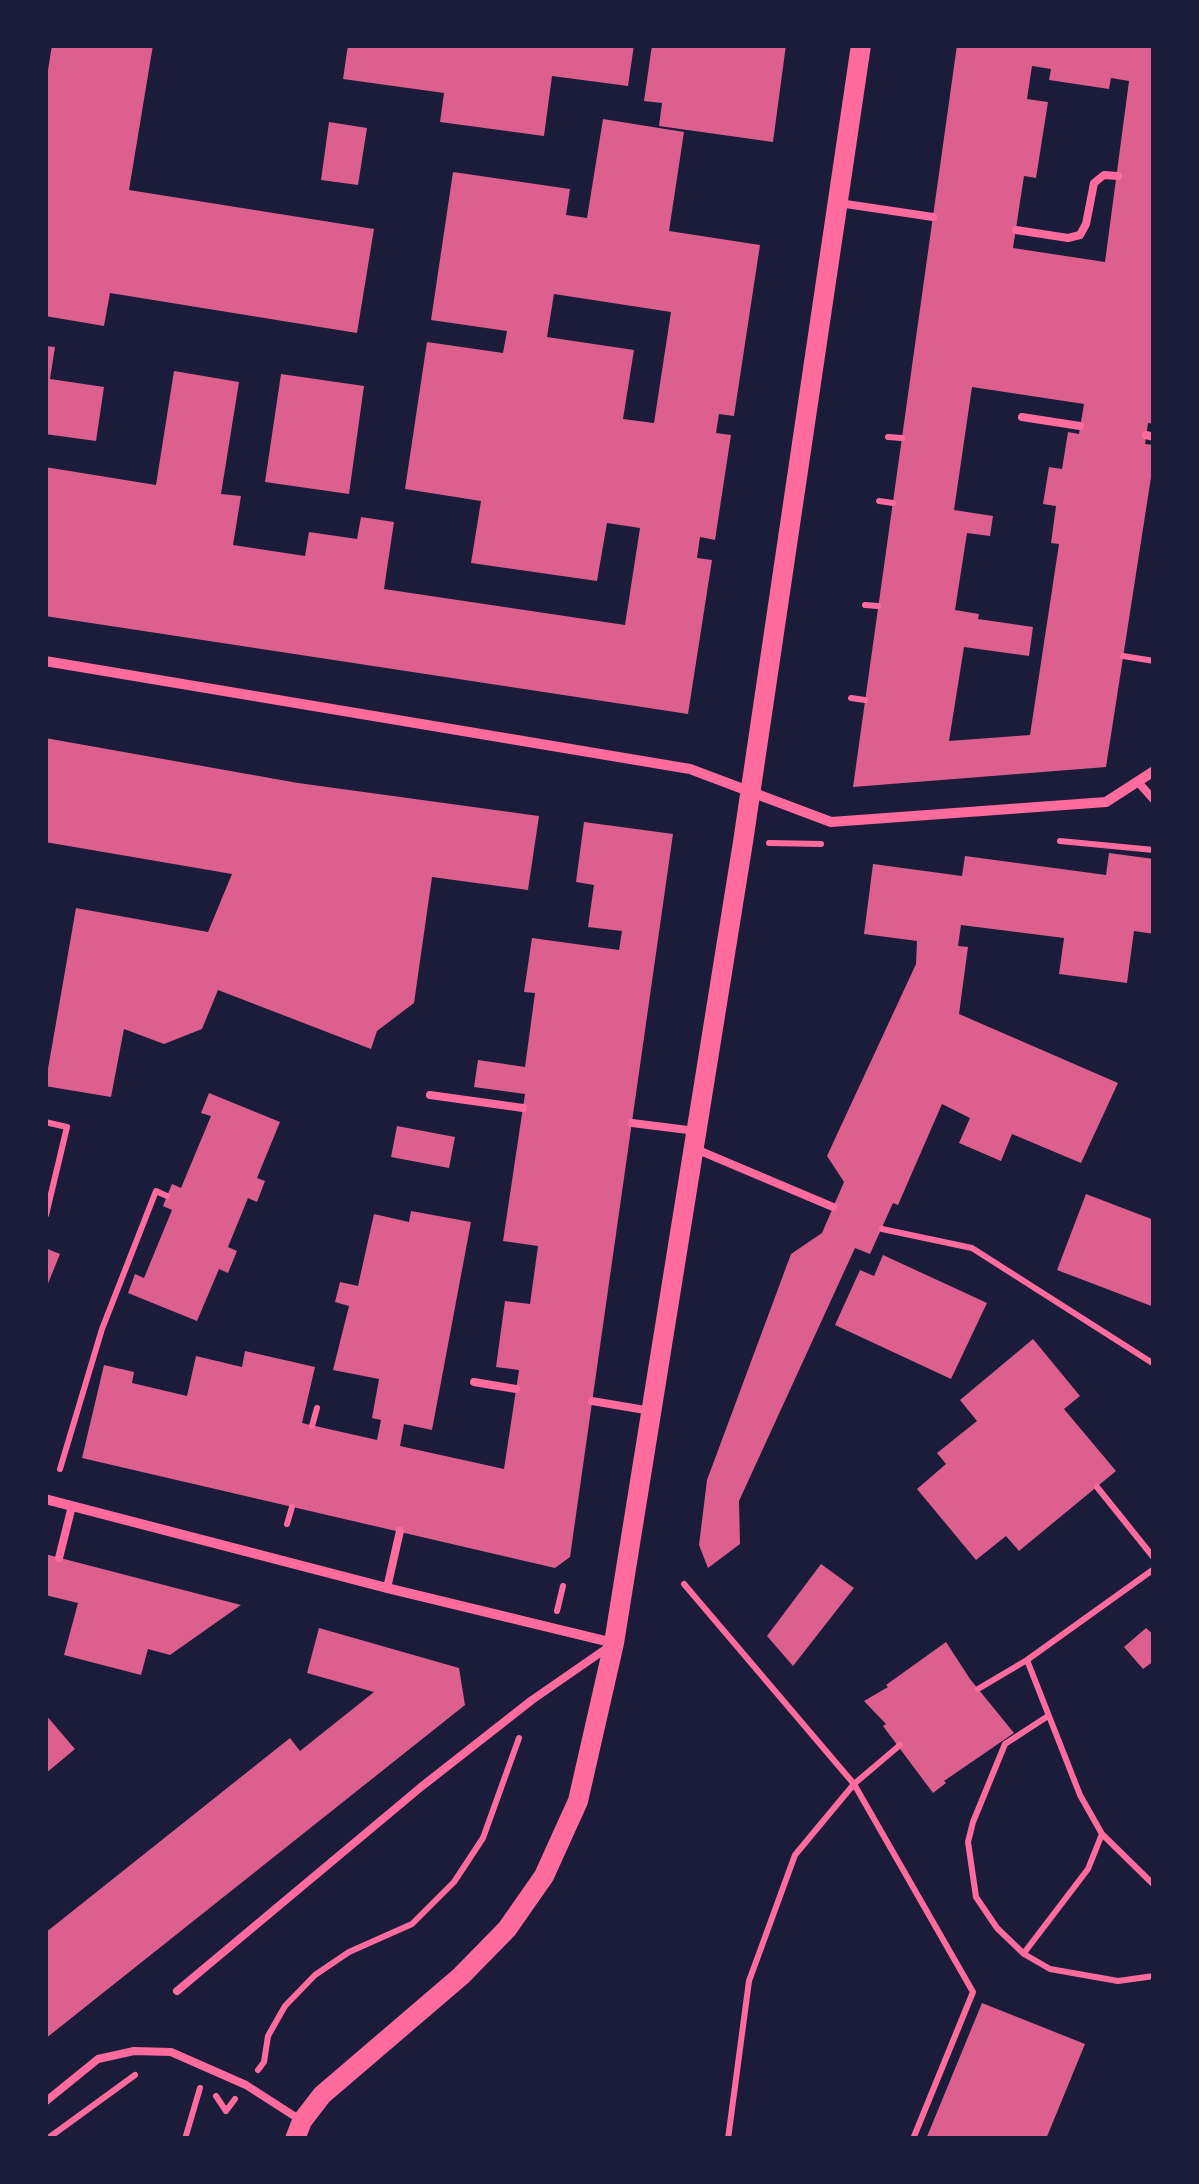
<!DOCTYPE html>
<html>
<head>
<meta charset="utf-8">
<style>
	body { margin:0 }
	#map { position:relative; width:1199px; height:2184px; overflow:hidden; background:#1b1b3a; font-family:"Fira Sans",sans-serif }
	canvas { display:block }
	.frame { position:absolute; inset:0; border:48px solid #1b1b3a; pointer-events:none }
</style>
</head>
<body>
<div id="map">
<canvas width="1199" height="2184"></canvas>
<div class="frame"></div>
</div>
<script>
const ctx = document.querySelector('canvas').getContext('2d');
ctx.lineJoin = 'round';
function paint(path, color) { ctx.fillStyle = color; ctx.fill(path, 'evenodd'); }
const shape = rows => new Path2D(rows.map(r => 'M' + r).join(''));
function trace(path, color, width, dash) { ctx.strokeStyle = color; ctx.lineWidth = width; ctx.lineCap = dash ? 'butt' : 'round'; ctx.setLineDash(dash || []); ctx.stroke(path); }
paint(shape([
	[52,45,153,45,129,190,374,229,357,333,110,293,104,326,45,316,45,89],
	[348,45,634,45,628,86,552,76,544,136,440,122,444,93,343,79],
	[652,45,786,45,773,142,659,126,662,103,644,101],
	[957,45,1154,45,1154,424,1148,423,1145,444,1154,445,1154,458,1106,767,853,787],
	[1032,66,1051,69,1049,80,1109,89,1111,78,1129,81,1105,262,1013,248,1024,176,1036,178,1048,102,1027,99],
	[972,387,1084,404,1079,434,1068,432,1062,469,1049,467,1043,504,1056,506,1051,543,1059,544,1030,735,949,741,964,647,1029,656,1033,627,978,619,979,614,955,610,967,533,990,536,993,516,954,510],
	[603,119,684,132,669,231,760,245,734,416,719,414,716,433,731,435,715,540,700,537,697,558,712,560,688,714,45,616,45,467,156,485,174,371,239,382,221,494,241,496,233,545,305,556,309,532,357,539,361,517,394,522,384,589,625,625,640,528,607,523,597,581,471,563,481,501,405,489,427,342,503,353,507,331,431,320,453,172,570,189,566,215,587,218],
	[554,294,671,312,654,423,623,419,634,350,547,337],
	[329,122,367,128,358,185,321,180],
	[45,346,55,347,50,379,104,387,96,441,45,434],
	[281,374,364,386,349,494,265,482],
	[45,738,298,783,539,816,528,890,432,877,414,1003,377,1031,371,1049,218,990,202,1029,164,1044,124,1029,111,1097,45,1086,76,908,208,932,232,874,45,842],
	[584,822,673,834,570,1557,555,1568,82,1458,104,1365,134,1372,132,1383,187,1396,196,1356,242,1367,245,1351,315,1367,302,1423,377,1440,381,1420,372,1418,379,1379,333,1370,349,1306,335,1302,340,1282,358,1286,374,1214,409,1222,411,1211,471,1222,432,1430,404,1424,400,1446,504,1469,519,1370,496,1367,505,1301,530,1304,538,1246,503,1241,525,1094,474,1087,478,1060,525,1067,535,993,524,992,532,938,619,950,622,931,588,927,594,885,576,882],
	[1109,853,1154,859,1154,934,1134,931,1127,983,1059,974,1064,938,961,925,958,946,968,947,959,1014,1118,1083,1081,1163,1012,1134,1001,1161,959,1143,970,1118,942,1104,898,1205,893,1203,870,1254,855,1248,739,1501,740,1544,708,1568,699,1545,707,1480,791,1254,822,1233,844,1182,827,1156,916,964,917,941,864,934,873,864,962,876,965,856,1106,875],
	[209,1093,280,1122,257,1178,265,1181,257,1202,248,1198,228,1247,237,1251,228,1273,219,1269,197,1321,128,1293,135,1274,144,1278,172,1210,163,1206,167,1196,172,1184,181,1188,211,1116,201,1113],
	[397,1126,455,1137,449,1168,391,1157],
	[1086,1194,1154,1220,1154,1307,1057,1270],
	[45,1248,60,1254,45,1291],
	[883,1255,987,1303,951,1379,835,1325,860,1270,874,1276],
	[1033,1339,1080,1396,1064,1409,1116,1471,1019,1551,1006,1536,976,1560,917,1489,946,1464,937,1453,977,1421,960,1400],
	[45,1554,241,1605,170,1655,148,1649,141,1675,64,1655,78,1603,45,1595],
	[821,1564,854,1588,793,1666,767,1636],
	[319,1628,459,1668,465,1705,45,2039,45,1933,290,1738,300,1751,374,1692,307,1673],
	[1146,1628,1154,1635,1154,1661,1143,1669,1124,1647],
	[946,1642,970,1679,1014,1733,944,1781,946,1783,933,1793,883,1726,886,1724,864,1701,888,1687,886,1685],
	[45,1714,75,1749,45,1774],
	[982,2003,1085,2044,1046,2139,926,2139]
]), '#dd5f8e');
trace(shape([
	[888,437,902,438],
	[879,501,893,503],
	[865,605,878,606],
	[1123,656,1154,661],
	[851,698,865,700],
	[1060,841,1154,850],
	[769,843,821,844],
	[45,1122,67,1127,46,1215],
	[882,1229,972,1248,1154,1364],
	[312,1426,317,1408],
	[60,1469,102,1329,156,1191,167,1196],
	[1097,1487,1154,1558],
	[287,1524,292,1507],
	[684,1584,854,1784,973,1992,913,2139],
	[557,1611,563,1586],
	[1027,1660,1080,1795,1102,1834,1154,1885],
	[978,1689,1027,1660,1154,1569],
	[1048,1716,1005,1744,973,1822,968,1842,976,1897,997,1928,1024,1954,1050,1969,1118,1981,1154,1976],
	[1024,1953,1088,1869,1102,1834],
	[258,2070,264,2062,268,2036,285,2006,315,1975,349,1952,412,1924,454,1882,483,1838,519,1738],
	[216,2096,226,2111,235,2099],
	[47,2139,135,2075],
	[185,2139,200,2088],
	[728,2139,749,1981,795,1855,854,1784,900,1745]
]), '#ff6b9d', 6);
trace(shape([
	[839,203,933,217],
	[1016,230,1068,238,1080,235,1086,224,1094,183,1104,175,1118,176],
	[1022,417,1080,426],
	[1146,435,1154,437],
	[1138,782,1154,800],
	[430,1095,523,1108],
	[632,1123,696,1131],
	[698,1150,833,1207],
	[474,1382,516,1389],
	[592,1401,651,1411],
	[59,1558,72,1506],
	[387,1588,400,1531],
	[177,1991,421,1787,532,1700,610,1646],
	[45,2102,98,2059,134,2051,171,2052,246,2085,302,2121]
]), '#ff6b9d', 8);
trace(shape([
	[45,661,690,769,831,822,1106,802,1154,771],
	[45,1499,387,1588,614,1643]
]), '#ff6b9d', 10);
trace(shape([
	[295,2139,302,2121,322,2095,461,1976,507,1929,544,1876,578,1801,614,1643,743,842,861,45]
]), '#ff6b9d', 20);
</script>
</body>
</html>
